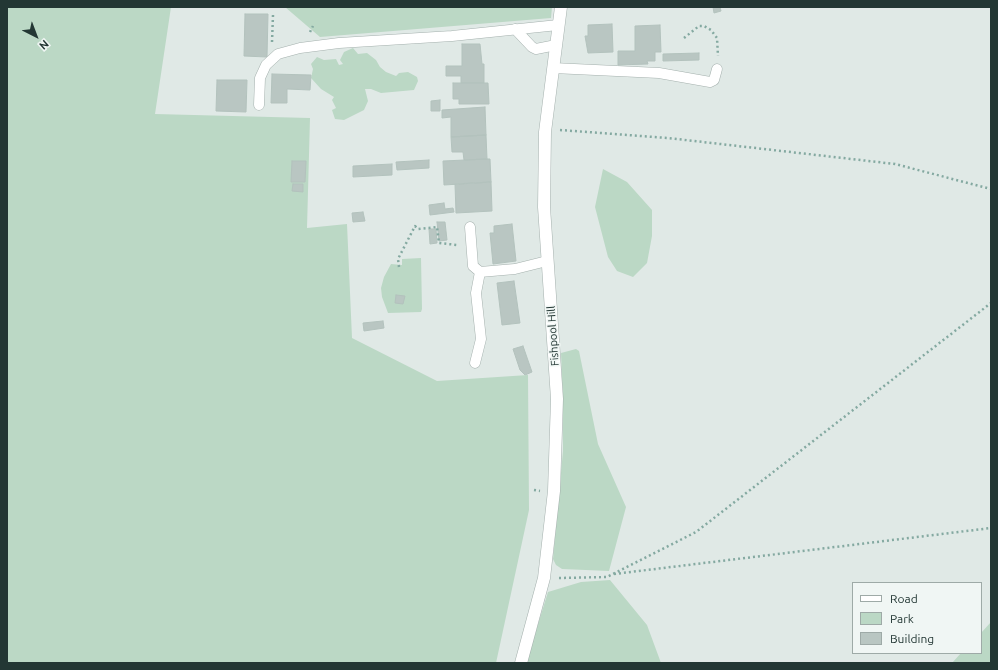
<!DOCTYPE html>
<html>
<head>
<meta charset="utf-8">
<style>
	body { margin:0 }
	#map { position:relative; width:998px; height:670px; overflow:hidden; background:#e0e9e6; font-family:Ubuntu,sans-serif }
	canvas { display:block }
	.frame { position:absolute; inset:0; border:8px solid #233734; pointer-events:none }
	.legend { position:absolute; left:852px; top:582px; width:130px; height:72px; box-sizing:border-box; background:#f0f6f4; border:1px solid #9eaaa7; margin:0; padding:5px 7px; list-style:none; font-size:12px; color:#233734 }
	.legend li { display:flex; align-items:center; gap:8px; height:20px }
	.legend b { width:20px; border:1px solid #9eaaa7 }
	.north { position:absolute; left:16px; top:16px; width:40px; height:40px; -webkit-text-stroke:3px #f0f6f4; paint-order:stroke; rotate:138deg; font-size:11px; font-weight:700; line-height:16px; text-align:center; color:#233734 }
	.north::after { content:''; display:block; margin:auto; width:14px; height:18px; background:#233734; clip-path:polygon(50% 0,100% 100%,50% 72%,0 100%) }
</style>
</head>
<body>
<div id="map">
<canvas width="998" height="670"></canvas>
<div class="frame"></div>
<ul class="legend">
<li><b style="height:5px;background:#fff"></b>Road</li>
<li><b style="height:11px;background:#bbd8c5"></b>Park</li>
<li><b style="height:11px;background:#b9c6c2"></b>Building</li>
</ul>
<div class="north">N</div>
</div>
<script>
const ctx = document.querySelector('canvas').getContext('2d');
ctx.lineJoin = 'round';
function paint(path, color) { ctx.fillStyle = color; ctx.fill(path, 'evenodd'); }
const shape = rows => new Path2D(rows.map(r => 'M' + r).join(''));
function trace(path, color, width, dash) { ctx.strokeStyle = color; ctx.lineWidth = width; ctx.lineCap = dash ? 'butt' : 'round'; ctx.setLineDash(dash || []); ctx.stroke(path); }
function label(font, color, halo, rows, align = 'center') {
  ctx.font = font + ' Ubuntu,sans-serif'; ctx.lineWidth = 3; ctx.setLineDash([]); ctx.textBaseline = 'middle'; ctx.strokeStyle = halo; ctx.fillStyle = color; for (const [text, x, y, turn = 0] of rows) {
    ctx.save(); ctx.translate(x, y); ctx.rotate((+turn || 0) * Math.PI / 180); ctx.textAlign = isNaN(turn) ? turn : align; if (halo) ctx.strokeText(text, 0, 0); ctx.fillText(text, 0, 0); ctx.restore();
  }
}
paint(shape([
	[7,7,171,7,155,114,310,118,307,228,347,224,352,338,437,381,528,375,529,510,496,663,7,663],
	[285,7,552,7,551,18,320,37],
	[353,48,358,54,367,53,376,60,380,67,386,72,396,76,399,73,408,72,417,77,418,81,414,90,381,93,371,89,365,89,368,101,364,110,344,120,335,119,332,110,336,108,332,100,334,97,321,89,311,78,313,69,311,64,317,57,324,60,336,59,339,65,343,64,340,60,344,52],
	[603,169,627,182,652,210,652,236,647,263,633,277,617,271,608,257,595,207],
	[421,258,422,309,421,312,388,313,382,297,381,288,384,277,391,264,402,265,402,259],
	[576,349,579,351,598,444,626,507,609,571,562,569,556,565,553,559,563,451,563,400,561,353],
	[610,580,647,625,661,663,526,663,548,592,581,582],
	[991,622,991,663,952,663,961,653,981,653,981,633]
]), '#bbd8c5');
const building = shape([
	[713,7,720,7,721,11,714,13,713,7],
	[245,14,268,14,267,57,244,56,245,14],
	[612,24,613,52,588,53,585,36,588,36,588,25,612,24],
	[660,25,661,52,655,52,655,61,647,61,648,64,618,65,618,51,635,51,635,26,660,25],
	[462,44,480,44,482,64,484,64,484,83,461,83,461,76,446,76,446,66,462,66,462,44],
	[699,53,699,60,663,61,663,54,699,53],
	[272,74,311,75,310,90,287,89,287,103,271,103,272,74],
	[217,80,247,80,246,112,216,111,217,80],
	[453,83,488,83,489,104,459,104,459,99,453,99,453,83],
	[440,100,440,111,431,111,431,101,440,100],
	[485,107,486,135,451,137,451,117,442,118,442,110,485,107],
	[486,135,487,159,464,160,463,152,452,152,451,137,486,135],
	[487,159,490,159,491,182,444,185,443,161,487,159],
	[429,160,429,168,397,170,396,162,429,160],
	[292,161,306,161,305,182,291,182,292,161],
	[392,164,392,175,353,177,353,166,392,164],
	[491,182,492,211,456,213,455,184,491,182],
	[293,184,303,184,303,192,292,191,293,184],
	[444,203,445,209,453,208,454,212,430,215,429,205,444,203],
	[363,212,365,221,353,222,352,213,363,212],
	[437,222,445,222,447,240,439,241,437,222],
	[512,224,516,261,493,264,490,233,494,233,494,226,512,224],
	[429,229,436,229,437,243,430,244,429,229],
	[514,281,520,323,502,325,497,283,514,281],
	[396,295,405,296,403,304,395,303,396,295],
	[383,321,384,328,364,331,363,323,383,321],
	[523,346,532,372,525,375,520,370,513,349,523,346]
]);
paint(building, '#b9c6c2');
trace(building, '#b3c2bd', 1);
const lane = shape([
	[515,29,532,47,536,49,556,45],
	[553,68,659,73,710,82,714,80,717,69],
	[259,105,260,78,266,65,278,54,300,48,339,43,452,36,558,25],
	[470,227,473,266,480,272,515,269,547,261],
	[475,363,481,339,476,293,480,272]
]);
const street = shape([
	[521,663,544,578,554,491,557,399,544,207,545,132,561,7]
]);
trace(lane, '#a4b0ad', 11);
trace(street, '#a4b0ad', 13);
trace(shape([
	[310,32,313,26],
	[684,38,699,26,704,26,711,30,717,38,718,56],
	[272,42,273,15],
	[560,130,668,138,895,164,991,189],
	[399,267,398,259,415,226,418,229,437,227,439,243,457,245],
	[534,490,540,491],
	[614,574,991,528],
	[559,578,607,577,696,532,991,303]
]), '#84a9a1', 2.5, [2, 3]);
trace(lane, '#fff', 10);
trace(street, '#fff', 12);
label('11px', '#233734', '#f0f6f4', [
	["Fishpool Hill",553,336,-94]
]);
</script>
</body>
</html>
